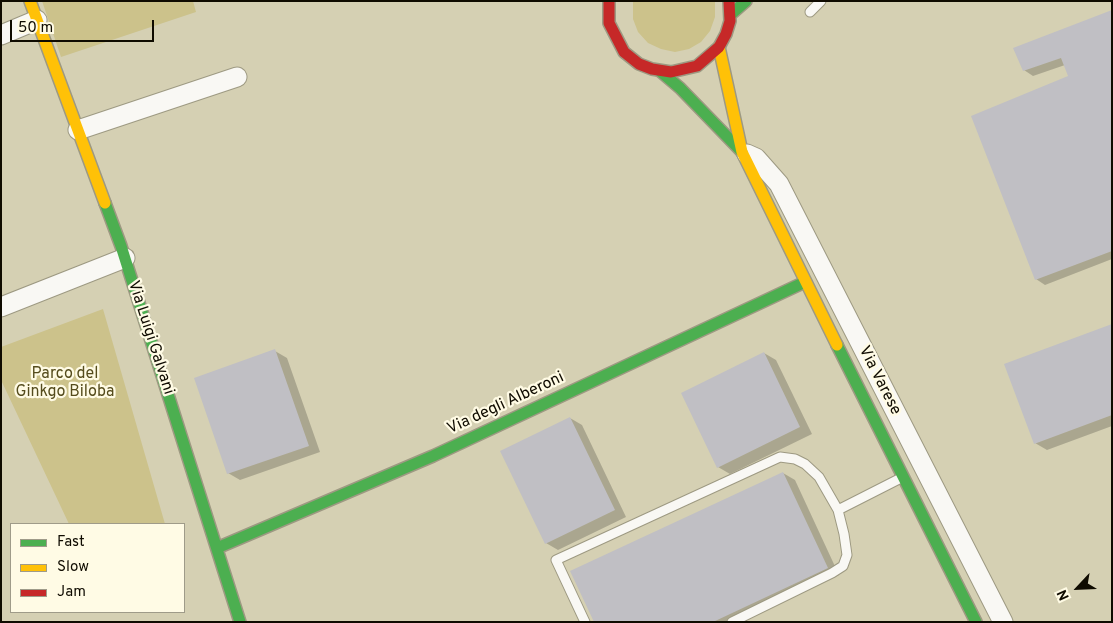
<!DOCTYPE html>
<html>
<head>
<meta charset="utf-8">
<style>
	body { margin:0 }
	#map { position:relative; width:1113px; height:623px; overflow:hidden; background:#d5d0b3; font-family:Overpass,sans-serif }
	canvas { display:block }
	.frame { position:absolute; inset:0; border:2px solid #0f0b00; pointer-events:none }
	.legend { position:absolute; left:10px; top:523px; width:175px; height:90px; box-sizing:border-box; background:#fffbe5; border:1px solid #9f9b89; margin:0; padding:6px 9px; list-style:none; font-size:15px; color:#0f0b00 }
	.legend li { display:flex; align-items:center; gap:10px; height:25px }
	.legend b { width:25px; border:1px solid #9f9b89 }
	.north { position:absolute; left:1053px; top:563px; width:50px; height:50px; -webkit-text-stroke:4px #fffbe5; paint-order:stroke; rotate:245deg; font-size:14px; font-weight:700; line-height:20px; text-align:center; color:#0f0b00 }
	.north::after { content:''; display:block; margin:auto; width:18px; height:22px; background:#0f0b00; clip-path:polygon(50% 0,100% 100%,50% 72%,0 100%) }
	.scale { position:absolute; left:10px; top:20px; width:144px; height:22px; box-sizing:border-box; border:2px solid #0f0b00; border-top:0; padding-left:6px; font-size:15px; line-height:18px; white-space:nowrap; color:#0f0b00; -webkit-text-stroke:4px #fffbe5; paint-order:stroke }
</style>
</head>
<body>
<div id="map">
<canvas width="1113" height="623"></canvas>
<div class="frame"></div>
<ul class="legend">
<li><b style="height:6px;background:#4caf50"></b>Fast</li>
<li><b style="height:6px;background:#ffc107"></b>Slow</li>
<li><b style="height:6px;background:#c62828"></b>Jam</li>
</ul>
<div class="north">N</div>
<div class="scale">50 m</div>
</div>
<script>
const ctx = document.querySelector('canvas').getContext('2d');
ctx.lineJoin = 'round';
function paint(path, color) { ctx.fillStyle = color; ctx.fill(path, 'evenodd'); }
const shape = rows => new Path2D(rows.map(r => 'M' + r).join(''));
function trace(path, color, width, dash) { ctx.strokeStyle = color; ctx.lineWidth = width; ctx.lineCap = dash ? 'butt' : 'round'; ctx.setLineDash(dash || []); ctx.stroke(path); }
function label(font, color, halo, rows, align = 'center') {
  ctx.font = font + ' Overpass,sans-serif'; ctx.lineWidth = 4.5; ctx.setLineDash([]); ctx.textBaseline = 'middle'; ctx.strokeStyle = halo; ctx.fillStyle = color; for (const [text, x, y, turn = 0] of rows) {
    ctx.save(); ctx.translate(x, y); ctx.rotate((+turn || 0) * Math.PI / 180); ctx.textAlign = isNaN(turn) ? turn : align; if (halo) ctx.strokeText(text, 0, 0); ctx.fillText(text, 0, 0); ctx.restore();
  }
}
paint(shape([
	[42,1,193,1,196,12,61,57],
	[633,1,715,1,715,17,710,31,701,42,689,49,675,52,661,49,648,43,638,32,633,19],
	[103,309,165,524,69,524,1,380,1,347]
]), '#ccc28b');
paint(shape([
	[1112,11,1112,259,1045,285,1036,279,1070,77,1065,65,1033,76,1024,70],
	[1112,325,1112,426,1047,450,1035,443],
	[275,351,287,358,320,452,240,480,228,473],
	[764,353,776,360,812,434,730,474,718,467],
	[570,418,582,425,626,517,558,550,546,543],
	[783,473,795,480,839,575,740,622,595,622]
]), '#0003');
paint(shape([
	[1112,10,1112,251,1035,280,971,116,1068,76,1061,58,1023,71,1013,48],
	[1112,324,1112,415,1034,444,1004,364],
	[275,349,309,446,227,474,194,378],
	[764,352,800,427,717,468,681,393],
	[570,417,615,510,545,544,500,451],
	[783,472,828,568,713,622,594,622,570,571]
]), '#c0bfc4');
const lane = shape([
	[810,12,821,1],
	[838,510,901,478],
	[585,622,556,560,780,457,795,459,805,464,819,477,838,510,844,534,847,555,843,566,832,573,732,622]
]);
const street = shape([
	[1,35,37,20],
	[78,130,237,77],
	[747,154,756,158,779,184,1003,622],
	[1,307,125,258]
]);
const fast = shape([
	[730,15,746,1],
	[660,71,680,88,742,152],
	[105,203,121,246,240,622],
	[837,345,976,622],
	[217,548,433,456,805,282]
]);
const slow = shape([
	[30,1,105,203],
	[719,47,742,152,837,345]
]);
const jam = shape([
	[609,1,609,23,624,52,639,64,652,69,671,72,697,66,719,47,726,34,730,21,729,1]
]);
trace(lane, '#9d9982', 11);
trace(street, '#9d9982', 21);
trace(fast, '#9d9982', 14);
trace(slow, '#9d9982', 14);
trace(jam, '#9d9982', 14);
trace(lane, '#f9f8f4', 9);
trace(street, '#f9f8f4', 19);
trace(fast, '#4caf50', 11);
trace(slow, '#ffc107', 11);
trace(jam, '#c62828', 11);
label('16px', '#0f0b00', '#fffbe5', [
	["Via Luigi Galvani",150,338,72],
	["Via Varese",879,381,63],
	["Via degli Alberoni",506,404,-25]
]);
label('16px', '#554c1d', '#fffbe5', [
	["Parco del",65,375],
	["Ginkgo Biloba",65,393]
]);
</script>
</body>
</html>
